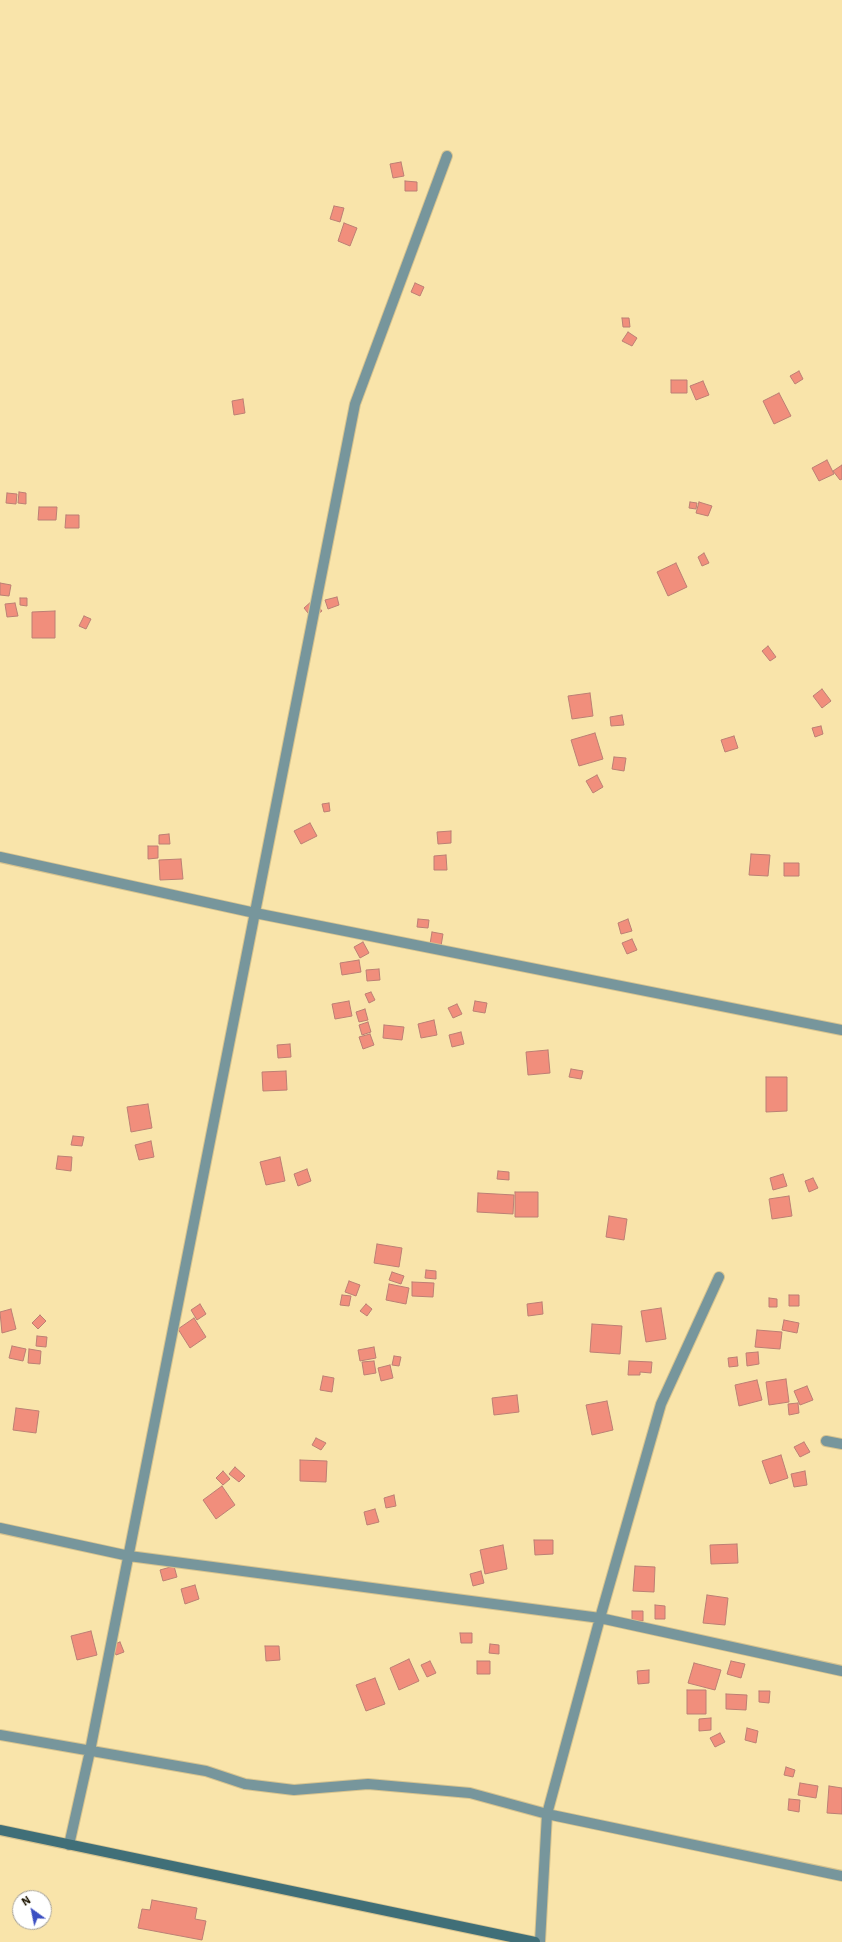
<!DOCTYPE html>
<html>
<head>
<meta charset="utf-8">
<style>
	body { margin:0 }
	#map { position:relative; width:842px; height:1942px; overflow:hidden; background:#f9e4aa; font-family:"IBM Plex Sans",sans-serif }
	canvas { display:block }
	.north { position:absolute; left:12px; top:1890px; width:40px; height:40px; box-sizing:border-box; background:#fff; border:1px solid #a5a199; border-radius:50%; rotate:327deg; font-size:11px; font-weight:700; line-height:16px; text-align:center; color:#1d1501 }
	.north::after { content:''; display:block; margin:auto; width:14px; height:18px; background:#3c4fc2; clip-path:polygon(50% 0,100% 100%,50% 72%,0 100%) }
</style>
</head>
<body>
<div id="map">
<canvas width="842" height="1942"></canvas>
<div class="north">N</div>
</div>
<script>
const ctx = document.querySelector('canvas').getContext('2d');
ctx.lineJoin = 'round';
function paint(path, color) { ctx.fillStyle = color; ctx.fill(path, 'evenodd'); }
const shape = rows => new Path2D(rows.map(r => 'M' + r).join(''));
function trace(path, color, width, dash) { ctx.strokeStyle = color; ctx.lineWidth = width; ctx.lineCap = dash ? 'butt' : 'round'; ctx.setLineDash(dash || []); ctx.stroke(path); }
const building = shape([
	[401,162,404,176,393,178,390,164,401,162],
	[405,181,417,182,417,191,405,191,405,181],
	[334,206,344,208,340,222,330,219,334,206],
	[344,223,357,228,350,246,338,241,344,223],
	[415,283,424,287,420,296,411,292,415,283],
	[622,318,629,318,630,327,623,327,622,318],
	[628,332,637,338,632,346,622,341,628,332],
	[799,371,803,379,795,384,790,376,799,371],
	[671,380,687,380,687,393,671,393,671,380],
	[703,381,709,395,696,400,690,386,703,381],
	[779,393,791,416,774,424,763,401,779,393],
	[243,399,245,413,234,415,232,401,243,399],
	[827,460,834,474,819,481,812,468,827,460],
	[842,465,842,479,840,480,833,471,842,465],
	[19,492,26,493,26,504,18,503,19,492],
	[7,493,17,494,16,504,6,503,7,493],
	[690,502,697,503,696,509,689,508,690,502],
	[699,502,712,506,708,516,696,513,699,502],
	[39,507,57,507,56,520,38,520,39,507],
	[66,515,79,515,79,528,65,528,66,515],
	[704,553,709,563,702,566,698,557,704,553],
	[676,563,687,587,668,596,657,572,676,563],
	[0,583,11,585,9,596,0,595,0,583],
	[337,597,339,605,328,609,325,600,337,597],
	[20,598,27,598,27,606,20,605,20,598],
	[313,600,322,611,312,618,304,608,313,600],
	[15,603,18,616,7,617,5,604,15,603],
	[55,611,55,638,32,638,32,612,55,611],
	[84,616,91,619,86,629,79,626,84,616],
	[768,646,776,657,770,661,762,651,768,646],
	[822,689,831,701,822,708,813,696,822,689],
	[590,693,593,716,572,719,568,696,590,693],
	[622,715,624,725,611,726,610,717,622,715],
	[821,726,823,734,815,737,812,728,821,726],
	[595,733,603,759,579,766,571,740,595,733],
	[734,736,738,748,725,752,721,740,734,736],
	[614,757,626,758,624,771,612,769,614,757],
	[597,775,603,787,593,793,586,781,597,775],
	[329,803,330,811,324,812,322,804,329,803],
	[310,823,317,836,301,844,294,831,310,823],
	[451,831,451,843,438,844,437,832,451,831],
	[169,834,170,844,159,844,159,835,169,834],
	[148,846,158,846,158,858,148,859,148,846],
	[751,854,770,855,768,876,749,875,751,854],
	[446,855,447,870,434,870,434,856,446,855],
	[181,859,183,879,160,880,159,860,181,859],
	[784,863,799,863,799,876,784,876,784,863],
	[418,919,429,920,428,928,417,927,418,919],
	[628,919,632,931,621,934,618,923,628,919],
	[432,932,443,934,441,946,430,944,432,932],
	[632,939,637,950,627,954,622,943,632,939],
	[363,942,369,953,360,958,354,947,363,942],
	[359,960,361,972,342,975,340,963,359,960],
	[379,969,380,980,367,981,366,970,379,969],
	[371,992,375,1000,369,1003,365,994,371,992],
	[349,1001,352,1016,335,1019,332,1004,349,1001],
	[475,1001,487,1003,485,1013,473,1011,475,1001],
	[457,1004,462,1014,453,1018,448,1008,457,1004],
	[365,1009,368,1020,359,1022,356,1012,365,1009],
	[434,1020,437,1035,421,1038,418,1024,434,1020],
	[368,1022,371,1032,362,1035,359,1025,368,1022],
	[384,1025,404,1027,402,1040,383,1038,384,1025],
	[461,1032,464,1044,452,1047,449,1035,461,1032],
	[370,1034,374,1045,363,1049,359,1037,370,1034],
	[290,1044,291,1057,278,1058,277,1045,290,1044],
	[548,1050,550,1073,528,1075,526,1052,548,1050],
	[571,1069,583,1071,581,1079,569,1077,571,1069],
	[286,1071,287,1090,263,1091,262,1072,286,1071],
	[766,1077,787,1077,787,1111,766,1112,766,1077],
	[148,1104,152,1128,131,1132,127,1107,148,1104],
	[73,1136,84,1137,82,1146,71,1145,73,1136],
	[151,1141,154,1157,139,1160,135,1145,151,1141],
	[58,1156,72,1157,71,1171,56,1169,58,1156],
	[280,1157,285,1181,266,1185,260,1162,280,1157],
	[307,1169,311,1181,298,1186,294,1174,307,1169],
	[498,1171,509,1172,509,1180,497,1179,498,1171],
	[783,1174,787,1186,773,1190,770,1178,783,1174],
	[813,1178,818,1188,809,1192,805,1181,813,1178],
	[515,1192,538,1192,538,1217,515,1217,515,1192],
	[478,1193,514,1195,513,1214,477,1212,478,1193],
	[789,1196,792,1216,772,1219,769,1199,789,1196],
	[609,1216,627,1219,624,1240,606,1237,609,1216],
	[377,1244,402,1248,399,1267,374,1263,377,1244],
	[426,1270,436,1271,436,1279,425,1278,426,1270],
	[392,1272,404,1276,401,1284,389,1280,392,1272],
	[349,1281,360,1285,356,1296,345,1292,349,1281],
	[412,1282,434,1283,433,1297,412,1296,412,1282],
	[389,1284,409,1288,406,1304,386,1300,389,1284],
	[342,1295,351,1296,349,1306,340,1305,342,1295],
	[789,1295,799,1295,799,1306,789,1306,789,1295],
	[769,1298,777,1299,777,1307,769,1307,769,1298],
	[542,1302,543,1314,528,1316,527,1304,542,1302],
	[200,1304,206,1314,197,1320,191,1310,200,1304],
	[366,1304,372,1309,367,1316,360,1311,366,1304],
	[661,1308,666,1339,646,1342,641,1311,661,1308],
	[11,1309,16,1329,2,1333,0,1312,11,1309],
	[40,1315,46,1321,38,1329,32,1323,40,1315],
	[194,1318,206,1337,190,1348,178,1329,194,1318],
	[784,1320,799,1323,797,1333,782,1330,784,1320],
	[592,1324,622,1326,620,1354,590,1352,592,1324],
	[757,1330,782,1332,780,1349,755,1347,757,1330],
	[37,1336,47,1337,46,1347,36,1346,37,1336],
	[12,1346,26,1349,23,1361,9,1358,12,1346],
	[374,1347,376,1358,360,1361,358,1350,374,1347],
	[29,1349,41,1351,40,1364,28,1363,29,1349],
	[758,1352,759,1364,747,1366,746,1353,758,1352],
	[394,1356,401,1357,399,1366,392,1365,394,1356],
	[737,1357,738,1366,729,1367,728,1358,737,1357],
	[374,1361,376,1373,364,1375,362,1362,374,1361],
	[629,1361,652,1362,651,1373,640,1372,640,1375,628,1375,629,1361],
	[390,1365,393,1378,381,1381,378,1368,390,1365],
	[323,1376,334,1378,332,1392,320,1390,323,1376],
	[786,1379,789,1402,769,1405,766,1382,786,1379],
	[757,1380,762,1400,739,1406,735,1385,757,1380],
	[807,1386,813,1400,800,1405,794,1391,807,1386],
	[517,1395,519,1412,494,1415,492,1398,517,1395],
	[607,1401,613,1430,592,1435,586,1405,607,1401],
	[798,1403,799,1413,789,1415,788,1404,798,1403],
	[16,1408,39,1411,36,1433,13,1430,16,1408],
	[316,1438,326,1443,321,1450,312,1445,316,1438],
	[804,1442,810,1452,800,1457,794,1447,804,1442],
	[781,1455,788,1478,770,1484,762,1461,781,1455],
	[300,1460,327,1461,326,1482,300,1481,300,1460],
	[235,1467,245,1476,239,1482,229,1474,235,1467],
	[223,1471,230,1479,223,1485,216,1478,223,1471],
	[805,1471,807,1485,794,1487,791,1474,805,1471],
	[222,1486,235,1505,216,1519,203,1500,222,1486],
	[394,1495,396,1506,386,1508,384,1498,394,1495],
	[375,1509,379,1522,367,1525,364,1512,375,1509],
	[534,1540,553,1540,553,1554,535,1555,534,1540],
	[737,1544,738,1563,711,1564,710,1545,737,1544],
	[503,1545,507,1569,485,1574,480,1550,503,1545],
	[174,1566,177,1577,163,1581,160,1570,174,1566],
	[635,1566,655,1567,654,1592,633,1591,635,1566],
	[481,1571,484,1583,473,1586,470,1574,481,1571],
	[195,1585,199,1599,185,1604,181,1589,195,1585],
	[707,1595,728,1598,725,1625,703,1623,707,1595],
	[655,1605,665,1606,665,1619,655,1619,655,1605],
	[632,1611,643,1611,643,1621,632,1621,632,1611],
	[91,1631,97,1655,77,1660,71,1636,91,1631],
	[460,1633,472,1633,472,1643,461,1643,460,1633],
	[120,1642,124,1652,116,1655,112,1645,120,1642],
	[490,1644,499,1645,499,1654,489,1653,490,1644],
	[265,1646,279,1646,280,1660,266,1661,265,1646],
	[409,1659,419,1681,399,1690,390,1668,409,1659],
	[430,1661,436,1673,427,1677,421,1665,430,1661],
	[477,1661,490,1661,490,1674,477,1674,477,1661],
	[731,1661,745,1664,741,1678,727,1674,731,1661],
	[694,1663,721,1670,715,1690,688,1683,694,1663],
	[649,1670,649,1683,638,1684,637,1671,649,1670],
	[375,1678,385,1704,366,1711,356,1685,375,1678],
	[687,1690,706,1690,706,1714,687,1714,687,1690],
	[759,1691,770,1691,769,1703,759,1702,759,1691],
	[726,1694,747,1695,746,1710,726,1709,726,1694],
	[711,1718,711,1730,699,1731,699,1719,711,1718],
	[747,1728,758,1731,756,1743,745,1740,747,1728],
	[720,1733,725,1742,715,1747,710,1738,720,1733],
	[786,1767,795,1770,793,1777,784,1775,786,1767],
	[800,1783,818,1786,816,1798,798,1795,800,1783],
	[829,1786,842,1788,842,1814,827,1813,829,1786],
	[789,1799,800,1800,799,1812,788,1810,789,1799],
	[152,1900,197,1908,195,1919,206,1921,202,1940,138,1928,142,1909,150,1910,152,1900]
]);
paint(building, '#f18e7c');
trace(building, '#bc7f74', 1);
const street = shape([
	[0,857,255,913,842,1030],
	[826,1441,842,1444],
	[0,1528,129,1556,600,1618,842,1671],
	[0,1735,206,1771,245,1784,294,1790,368,1784,470,1793,547,1814,842,1876],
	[69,1845,90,1751,355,404,447,156],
	[540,1942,547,1814,600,1618,661,1404,719,1277]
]);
const secondary = shape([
	[0,1830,535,1942]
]);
trace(street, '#d6c38f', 12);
trace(secondary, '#d6c38f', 12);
trace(street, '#77969c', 10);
trace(secondary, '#406f78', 10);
</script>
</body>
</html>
